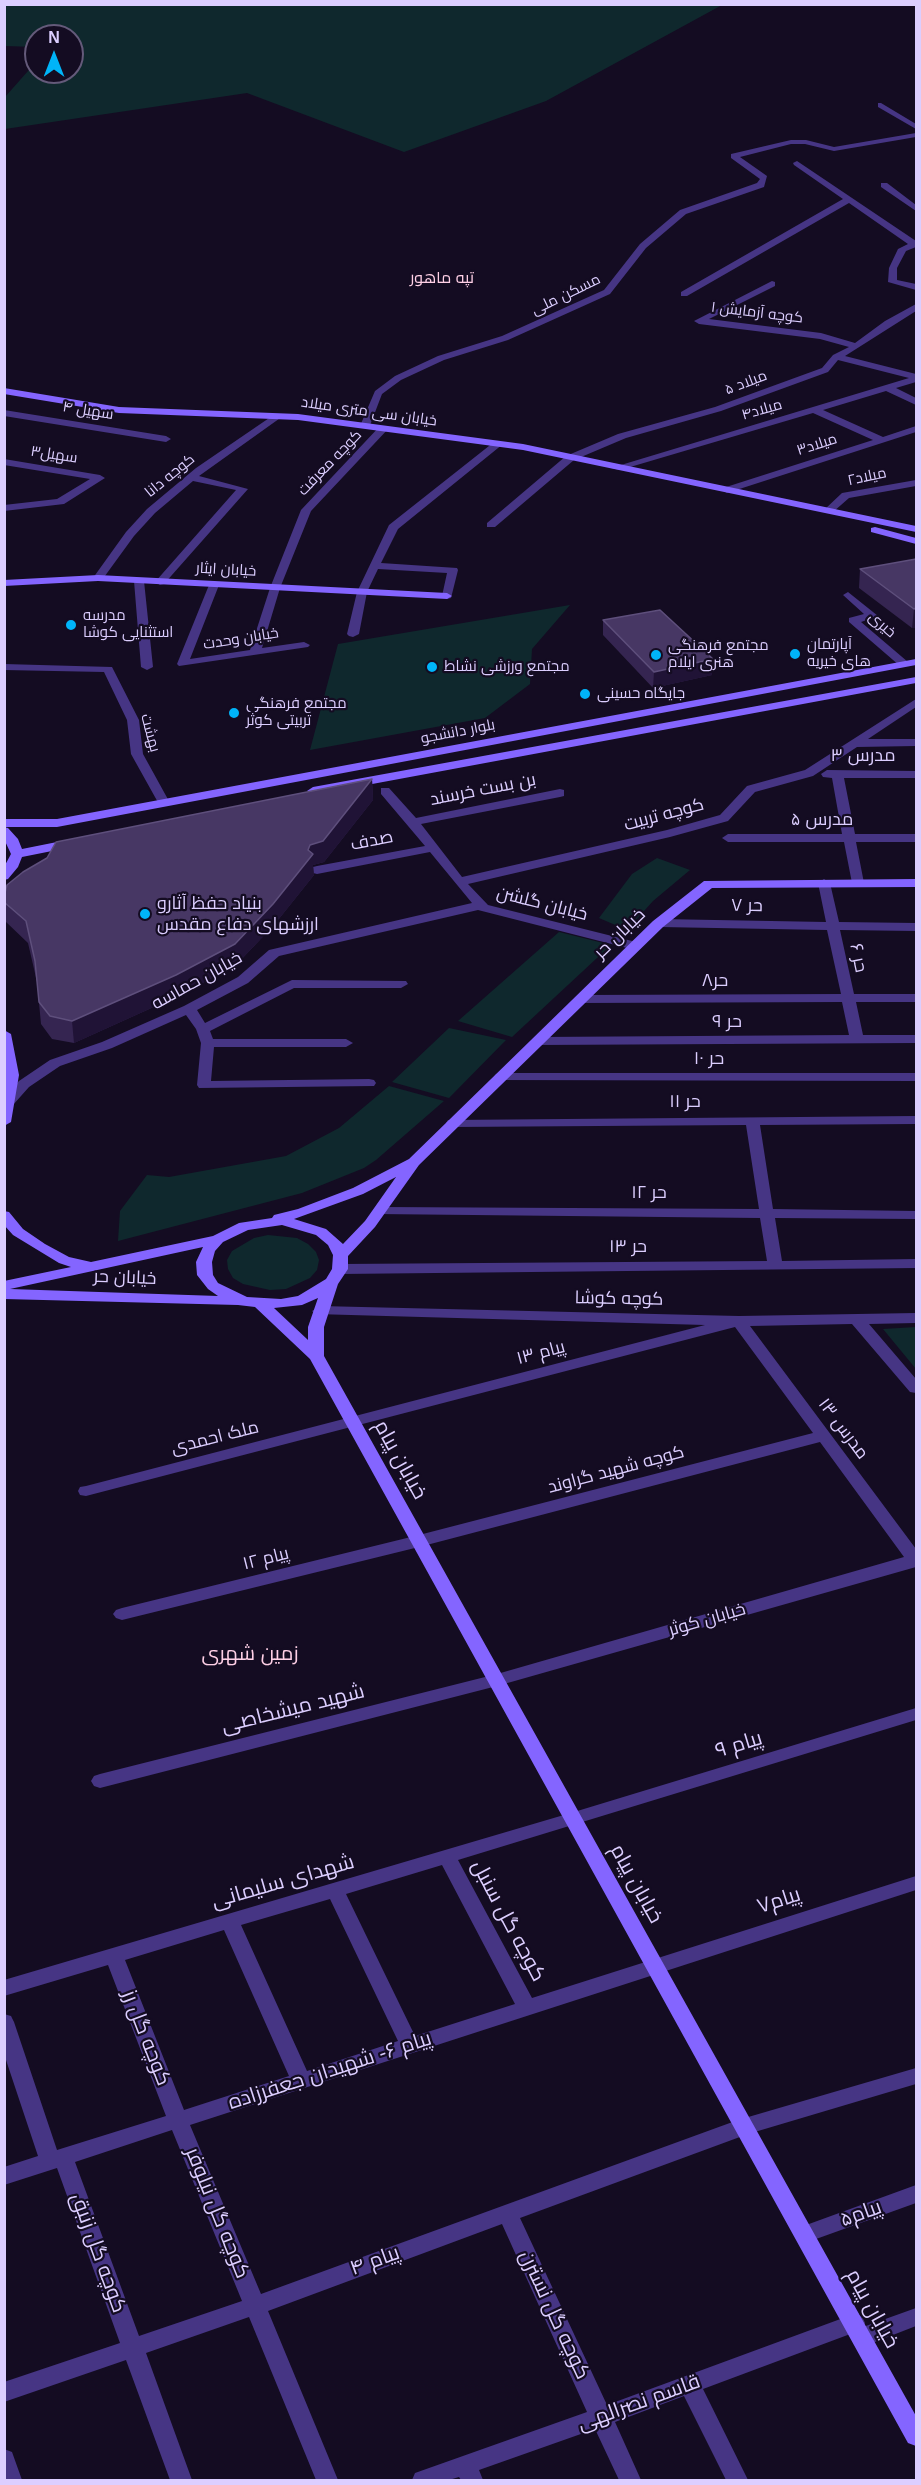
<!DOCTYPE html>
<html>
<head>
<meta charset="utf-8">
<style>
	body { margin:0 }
	#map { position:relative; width:921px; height:2485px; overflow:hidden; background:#140c22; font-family:Arial,sans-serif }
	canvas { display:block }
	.frame { position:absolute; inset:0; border:6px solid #dcceff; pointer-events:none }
	.north { position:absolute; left:24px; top:24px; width:60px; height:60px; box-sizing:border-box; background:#140c22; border:2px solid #645a7a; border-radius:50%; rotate:0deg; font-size:16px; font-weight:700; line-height:24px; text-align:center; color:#dcceff }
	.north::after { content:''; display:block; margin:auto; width:21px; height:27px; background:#00b4f9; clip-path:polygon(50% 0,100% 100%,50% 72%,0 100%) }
</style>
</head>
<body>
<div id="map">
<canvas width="921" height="2485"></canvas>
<div class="frame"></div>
<div class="north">N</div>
</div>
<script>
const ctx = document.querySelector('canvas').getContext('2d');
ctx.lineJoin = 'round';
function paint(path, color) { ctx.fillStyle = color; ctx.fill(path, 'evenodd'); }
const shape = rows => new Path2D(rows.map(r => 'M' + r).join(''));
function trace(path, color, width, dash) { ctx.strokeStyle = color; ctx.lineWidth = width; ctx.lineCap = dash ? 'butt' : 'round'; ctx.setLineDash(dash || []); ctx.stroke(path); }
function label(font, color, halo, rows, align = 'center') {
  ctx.font = font + ' Arial,Cairo,sans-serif'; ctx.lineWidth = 4.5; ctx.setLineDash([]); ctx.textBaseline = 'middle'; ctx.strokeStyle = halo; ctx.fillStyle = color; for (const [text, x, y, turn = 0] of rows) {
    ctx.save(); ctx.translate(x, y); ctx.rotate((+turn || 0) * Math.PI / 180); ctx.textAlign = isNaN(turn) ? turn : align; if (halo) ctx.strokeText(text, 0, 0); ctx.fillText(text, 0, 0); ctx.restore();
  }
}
paint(shape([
	[5,4,722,4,722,5,546,101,404,152,247,93,5,129,5,97,36,62,36,72,72,72,72,36,36,36,36,47,5,46],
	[570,605,532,649,530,684,485,718,310,750,338,644],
	[657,858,690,870,653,901,627,930,599,918,632,874],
	[559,932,611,945,512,1037,458,1021],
	[449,1028,506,1040,449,1098,392,1082],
	[389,1086,444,1101,376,1160,364,1168,302,1193,118,1241,120,1211,147,1175,169,1177,286,1156,339,1128],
	[268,1235,297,1238,308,1244,316,1252,319,1260,317,1270,310,1278,286,1289,270,1290,243,1284,233,1278,228,1269,227,1260,232,1251,254,1238],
	[916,1327,916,1369,883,1329]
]), '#0f282d');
paint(shape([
	[881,103,916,124,916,129,878,107,878,103,881,103],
	[916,133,916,137,834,151,805,144,791,144,740,157,767,176,764,187,686,214,646,248,610,294,508,340,444,360,401,380,382,394,369,428,360,426,375,391,395,376,438,356,502,336,604,290,640,244,680,210,757,183,760,179,731,158,731,154,791,140,806,140,834,147,916,133],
	[797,161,916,241,916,247,906,251,897,268,897,280,916,284,916,290,888,282,889,268,898,249,908,244,849,203,687,296,681,296,681,292,843,199,794,165,793,163,797,161],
	[881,183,887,183,916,205,916,211,881,187,881,183],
	[772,281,775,282,775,286,709,319,821,333,855,343,885,321,916,304,916,311,845,356,916,374,916,382,896,388,916,398,916,405,886,391,823,410,883,437,916,426,916,432,727,493,722,490,723,488,873,440,813,413,620,470,611,468,909,378,838,360,828,372,721,411,626,438,574,460,495,527,487,527,487,523,566,456,618,434,715,407,822,368,833,355,849,347,820,339,699,324,694,321,772,281],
	[4,410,166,436,171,439,166,442,4,416,4,410],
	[275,414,283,416,199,476,248,489,164,584,160,585,155,582,236,490,193,481,155,513,134,536,102,580,94,580,93,578,126,532,147,509,196,468,275,414],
	[380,426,389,428,311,511,280,588,262,648,304,642,310,645,308,647,179,666,177,664,209,585,214,582,219,585,190,659,250,650,270,588,301,510,380,426],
	[494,442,503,444,398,529,381,563,457,568,458,570,451,598,447,599,442,596,447,573,378,569,367,592,359,634,353,637,349,636,347,634,357,592,389,525,494,442],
	[4,459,100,475,105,478,64,504,4,511,4,505,57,499,90,479,4,465,4,459],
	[916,480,916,486,849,498,833,512,824,510,842,493,916,480],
	[139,578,144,581,153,667,147,670,141,667,134,581,139,578],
	[848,592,878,616,861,622,908,662,908,666,900,666,849,622,849,618,864,614,843,595,848,592],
	[4,664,112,667,139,720,143,754,170,803,168,806,160,806,131,754,127,720,104,672,4,670,4,664],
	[916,699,916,707,868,739,916,739,916,746,857,747,813,776,755,792,728,821,670,837,468,884,488,905,640,943,642,946,640,949,635,950,478,910,279,956,248,983,197,1010,205,1023,292,980,406,981,408,984,401,988,294,988,210,1031,213,1039,346,1039,353,1043,346,1047,214,1047,211,1081,369,1079,374,1080,376,1083,374,1086,199,1088,197,1085,201,1043,196,1029,186,1015,112,1048,60,1066,29,1087,13,1105,4,1105,4,1097,19,1081,50,1060,102,1042,184,1006,238,977,269,950,472,903,430,852,317,874,313,873,311,870,313,867,317,866,425,846,381,794,381,788,389,788,416,818,560,789,564,790,564,796,560,797,421,824,462,877,667,830,720,815,747,786,805,770,916,699],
	[827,770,916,771,916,778,844,778,855,834,916,834,916,842,856,842,864,883,863,886,853,886,852,883,844,842,728,842,722,838,728,834,842,834,832,778,823,777,821,774,827,770],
	[824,879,830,883,839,922,916,923,916,931,840,930,854,994,916,994,916,1002,856,1002,863,1035,916,1035,916,1043,538,1045,531,1041,538,1037,849,1035,842,1002,581,1003,574,999,581,995,841,994,827,930,660,927,653,923,660,919,826,922,818,883,824,879],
	[501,1073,916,1073,916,1081,496,1080,494,1077,496,1074,501,1073],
	[916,1116,916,1124,760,1125,773,1209,916,1211,916,1219,775,1218,782,1261,916,1259,916,1268,340,1274,332,1269,340,1264,767,1261,760,1218,376,1214,374,1211,376,1208,381,1207,759,1209,746,1125,453,1127,448,1126,446,1123,448,1120,916,1116],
	[320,1306,739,1316,916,1313,916,1323,869,1324,916,1379,916,1393,910,1392,852,1324,750,1326,916,1549,916,1567,497,1686,100,1788,94,1786,91,1781,94,1776,100,1774,497,1674,904,1557,820,1442,419,1547,122,1620,116,1618,113,1614,116,1610,122,1608,419,1535,813,1433,735,1327,86,1496,80,1495,78,1491,80,1487,86,1486,705,1325,315,1314,312,1311,320,1306],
	[916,1708,916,1720,458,1860,532,1998,916,1876,916,1890,190,2125,261,2294,738,2120,916,2068,916,2084,748,2134,520,2218,607,2405,854,2314,862,2316,865,2323,863,2327,916,2308,916,2326,862,2347,854,2344,851,2337,853,2333,703,2389,748,2480,726,2480,684,2396,615,2422,641,2480,619,2480,595,2429,479,2470,483,2480,461,2480,459,2477,449,2480,412,2480,415,2473,587,2412,502,2224,268,2311,338,2480,316,2480,249,2317,146,2353,192,2480,170,2480,126,2360,4,2402,4,2382,120,2343,57,2168,4,2185,4,2167,38,2156,4,2054,4,2014,11,2016,14,2022,57,2150,166,2116,108,1965,4,1996,4,1980,574,1812,916,1708],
	[442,1865,515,2004,415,2036,346,1894,442,1865],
	[330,1899,398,2041,307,2071,241,1925,330,1899],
	[224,1930,289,2076,184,2110,125,1960,224,1930],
	[172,2130,242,2301,139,2336,75,2162,172,2130],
	[916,2185,916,2203,805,2243,798,2240,794,2234,798,2228,916,2185],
	[4,2449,12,2452,22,2480,4,2480,4,2449]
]), '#463584');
paint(shape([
	[4,388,119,407,298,414,523,444,916,526,916,532,523,450,298,420,119,413,4,394,4,388],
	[875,527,916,538,916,544,871,532,871,528,875,527],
	[98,575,447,593,452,596,447,599,98,581,4,586,4,580,98,575],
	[916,659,916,665,57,827,4,827,4,819,57,819,916,659],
	[916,677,916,683,313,795,307,791,313,787,916,677],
	[4,827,8,828,18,839,22,849,72,839,78,843,72,847,22,857,18,867,8,879,4,880,4,867,11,854,4,839,4,827],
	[916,879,916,887,712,888,663,927,419,1165,375,1227,348,1256,348,1269,338,1284,324,1327,324,1356,916,2416,916,2446,908,2443,310,1359,255,1307,238,1305,4,1299,4,1281,71,1267,59,1263,13,1235,4,1225,4,1211,9,1212,23,1229,45,1244,69,1257,91,1262,213,1236,239,1223,272,1218,274,1215,298,1209,353,1188,409,1159,653,921,704,881,916,879],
	[396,1177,365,1221,343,1244,326,1229,294,1219,363,1194,396,1177],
	[282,1225,316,1235,328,1245,333,1255,332,1269,326,1279,298,1296,281,1299,247,1297,218,1283,213,1275,212,1262,215,1251,223,1242,248,1230,282,1225],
	[203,1247,196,1262,197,1275,208,1289,218,1296,10,1289,203,1247],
	[318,1298,308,1327,308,1340,274,1308,302,1305,318,1298],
	[4,1030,11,1034,19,1075,11,1122,4,1126,4,1030]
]), '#8465ff');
paint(shape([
	[916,559,916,628,912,628,859,588,860,569],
	[603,620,712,675,653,688,603,635],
	[372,779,373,800,324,862,313,865,314,875,274,925,236,965,178,996,74,1043,52,1039,41,1024,37,982,28,943,6,922,4,897,47,858]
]), '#352551');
paint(shape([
	[916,608,916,628,912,628,914,609],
	[713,659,712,675,653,688,654,672],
	[372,779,373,800,324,862,313,865,314,875,274,925,236,965,178,996,74,1043,72,1021,308,850,310,845]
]), '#201336');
const building = shape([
	[916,559,916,608,914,609,860,569,916,559],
	[660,610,713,659,654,672,603,620,660,610],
	[372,779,323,841,310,845,308,850,313,854,273,904,235,944,176,975,72,1021,50,1016,39,1002,35,961,26,921,4,902,4,897,7,885,23,872,47,858,56,842,372,779]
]);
paint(building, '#473764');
trace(building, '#5e4f7c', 1.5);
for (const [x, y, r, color] of [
	[71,625,6,"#00b4f9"],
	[795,654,6,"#00b4f9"],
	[656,655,6,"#00b4f9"],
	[432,667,6,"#00b4f9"],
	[585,694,6,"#00b4f9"],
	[234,713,6,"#00b4f9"],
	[145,914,6,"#00b4f9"]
]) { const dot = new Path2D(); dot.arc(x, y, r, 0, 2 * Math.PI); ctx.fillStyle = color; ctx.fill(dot); trace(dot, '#140c22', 2); }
label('15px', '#dcceff', '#140c22', [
	["مسکن ملی",566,295,-26],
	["۱ کوچه آزمایش",757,313,7],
	["میلاد ۵",746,383,-21],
	["میلاد۴",762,410,-16],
	["سهیل ۴",88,411,9],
	["خیابان سی متری میلاد",369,412,8],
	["میلاد۳",817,445,-18],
	["سهیل۳",54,455,9],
	["کوچه معرفت",330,463,-46],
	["کوچه دانا",170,476,-39],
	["میلاد۲",867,477,-12],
	["خیابان ایثار",226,570,3],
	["خیری",882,625,41],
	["خیابان وحدت",241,639,-9],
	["بلوار دانشجو",458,732,-11],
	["بهشت",150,733,75]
]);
label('15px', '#dcceff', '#140c22', [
	["مدرسه",83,616],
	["استثنایی کوشا",83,633],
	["آپارتمان",807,645],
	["های خیریه",807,662],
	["مجتمع فرهنگی",668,646],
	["هنری ایلام",668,663],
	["مجتمع ورزشی نشاط",444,667],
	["جایگاه حسینی",597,694],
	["مجتمع فرهنگی",246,704],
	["تربیتی کوثر",246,721]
], 'left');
label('16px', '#ffd0e6', '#140c22', [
	["تپه ماهور",442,279]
]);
label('18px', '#dcceff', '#140c22', [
	["مدرس ۳",863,756],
	["بن بست خرسند",483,790,-11],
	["کوچه تربیت",664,815,-15],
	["مدرس ۵",822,820],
	["صدف",372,841,-11],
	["خیابان گلشن",542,904,14],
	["حر ۷",747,906,1],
	["خیابان حر",620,934,-44],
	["حر ۶",858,958,78],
	["خیابان حماسه",197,981,-29],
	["حر۸",715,981],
	["حر ۹",727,1022],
	["حر ۱۰",709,1059],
	["حر ۱۱",685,1102],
	["حر ۱۲",649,1193],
	["۱۳ حر",628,1247],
	["خیابان حر",125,1278,2],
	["کوچه کوشا",619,1299,1],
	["پیام ۱۳",541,1353,-15],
	["مدرس ۱۳",843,1429,53],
	["ملک احمدی",215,1438,-14],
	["کوچه شهید گراوند",616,1470,-15],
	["پیام ۱۲",266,1559,-14],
	["خیابان کوثر",707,1620,-16]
]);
label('18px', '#dcceff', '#140c22', [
	["بنیاد حفظ آثارو",157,904],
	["ارزشهای دفاع مقدس",157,925]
], 'left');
label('20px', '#ffd0e6', '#140c22', [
	["زمین شهری",250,1654]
]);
label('21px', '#dcceff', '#140c22', [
	["خیابان پیام",400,1460,61],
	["شهید میشخاصی",293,1709,-14],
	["پیام ۹",739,1745,-17],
	["شهدای سلیمانی",283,1882,-16],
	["خیابان پیام",636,1884,61],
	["پیام۷",779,1901,-18],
	["کوچه گل سنبل",508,1921,62],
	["کوچه گل رز",146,2038,69],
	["پیام ۶- شهیدان جعفرزاده",330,2071,-18],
	["کوچه گل نیلوفر",217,2213,68],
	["پیام۵",861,2214,-20],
	["کوچه گل زنبق",98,2253,70],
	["پیام ۴",375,2261,-20],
	["خیابان پیام",872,2309,61],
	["کوچه گل نسترن",554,2315,65],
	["قاسم نصرالهی",639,2403,-20]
]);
</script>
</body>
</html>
